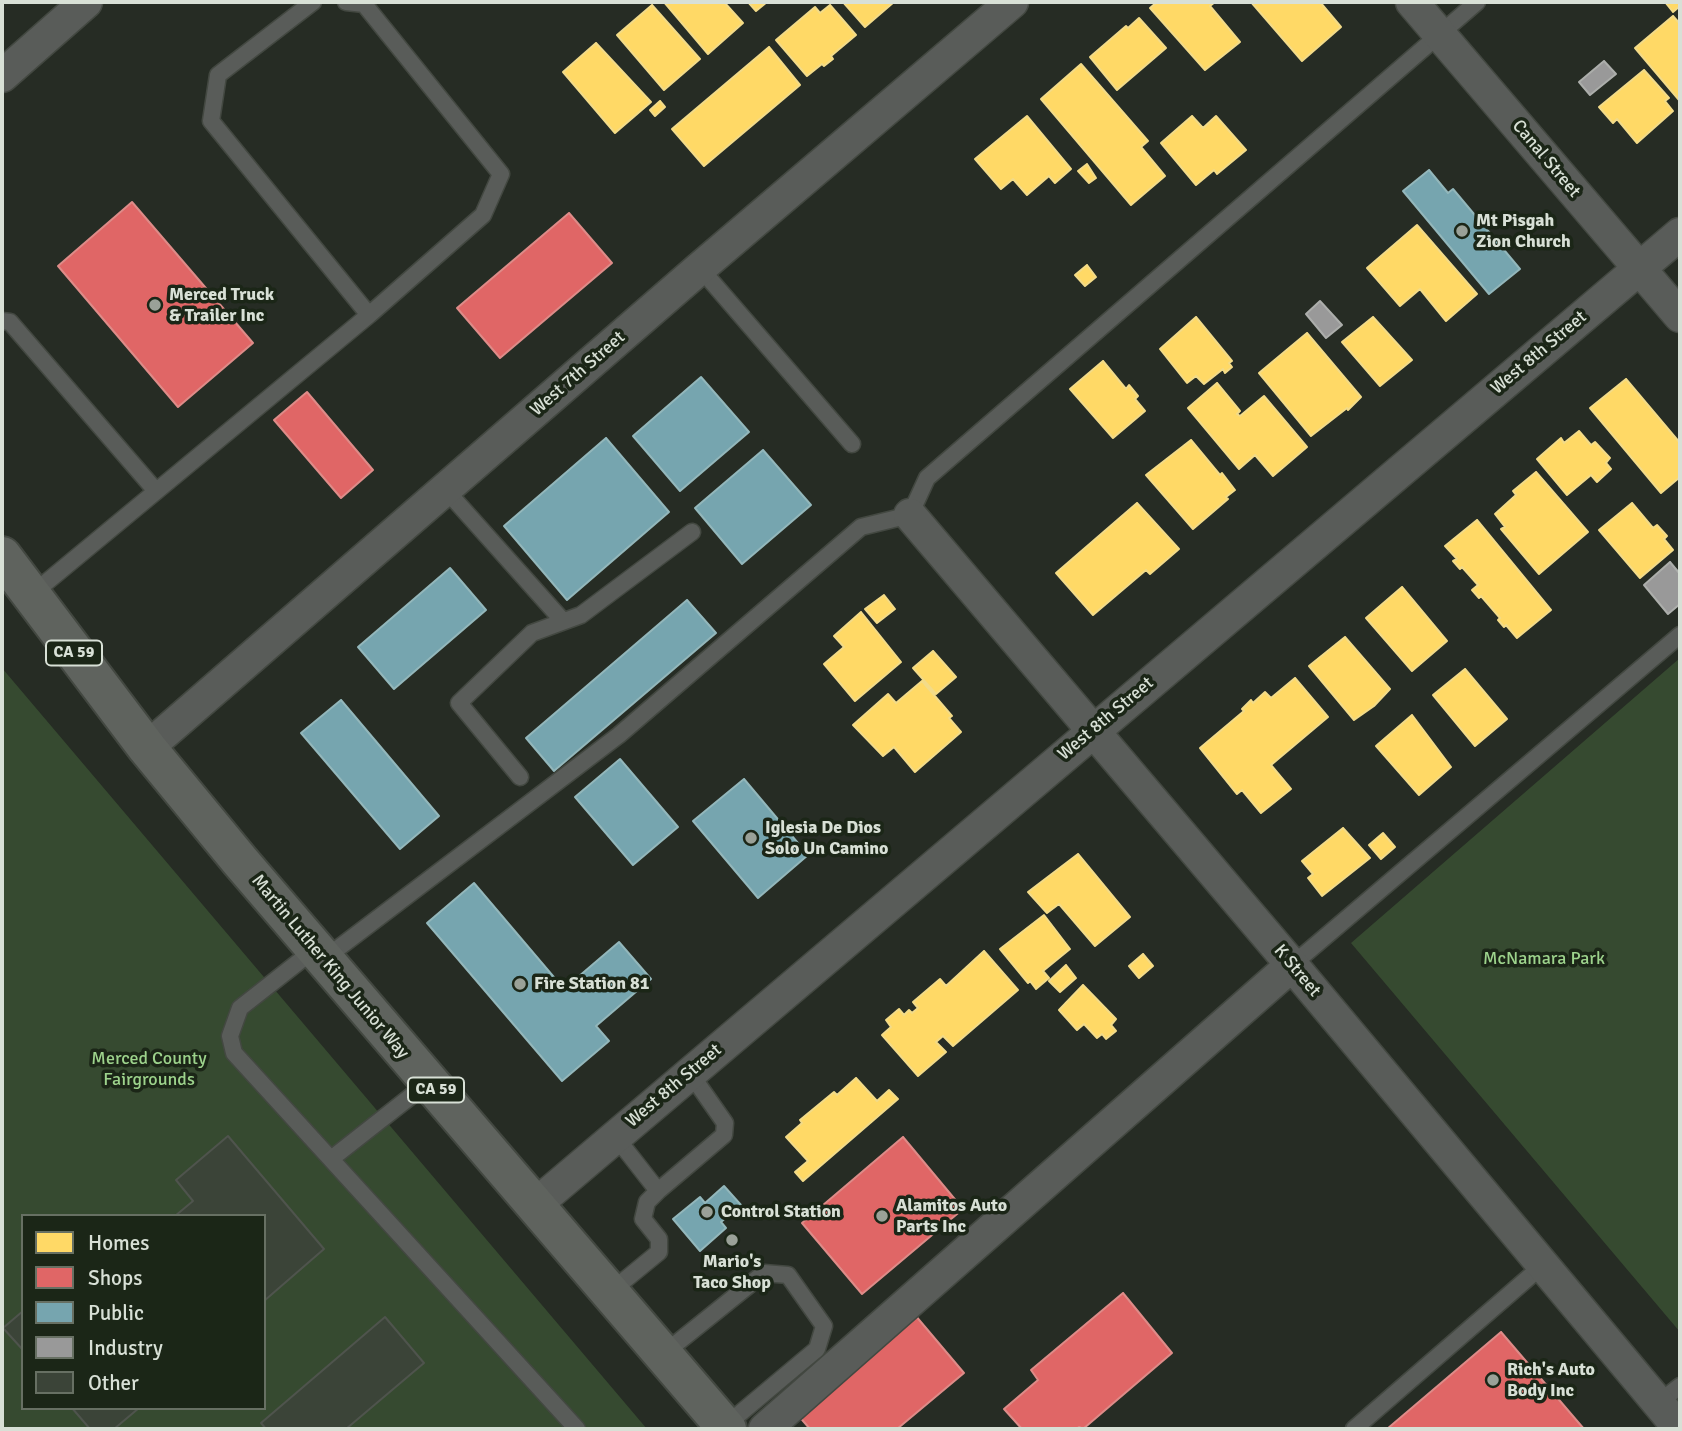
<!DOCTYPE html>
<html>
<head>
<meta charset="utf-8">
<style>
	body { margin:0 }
	#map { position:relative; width:1682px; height:1431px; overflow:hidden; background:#262c24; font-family:Signika,sans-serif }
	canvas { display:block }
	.frame { position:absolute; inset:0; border:4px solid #d8e0d6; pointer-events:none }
	.legend { position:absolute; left:21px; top:1214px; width:245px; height:196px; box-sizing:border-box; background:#1b2617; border:2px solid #677063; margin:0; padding:9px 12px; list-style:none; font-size:21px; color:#d8e0d6 }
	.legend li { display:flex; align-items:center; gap:14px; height:35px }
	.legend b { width:35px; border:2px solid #677063 }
</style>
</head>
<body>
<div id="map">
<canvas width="1682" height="1431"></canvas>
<div class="frame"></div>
<ul class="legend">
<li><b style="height:19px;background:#ffd966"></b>Homes</li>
<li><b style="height:19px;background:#e06666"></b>Shops</li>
<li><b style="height:19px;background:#76a5af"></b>Public</li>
<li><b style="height:19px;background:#999"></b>Industry</li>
<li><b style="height:19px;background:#3b4438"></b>Other</li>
</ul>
</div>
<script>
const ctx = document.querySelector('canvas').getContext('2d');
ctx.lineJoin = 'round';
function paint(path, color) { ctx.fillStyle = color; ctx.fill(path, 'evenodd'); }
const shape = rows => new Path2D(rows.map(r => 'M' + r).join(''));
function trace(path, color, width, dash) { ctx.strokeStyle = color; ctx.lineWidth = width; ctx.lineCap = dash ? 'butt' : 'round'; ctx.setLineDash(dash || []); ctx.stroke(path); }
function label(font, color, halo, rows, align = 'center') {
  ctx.font = font + ' Signika,sans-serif'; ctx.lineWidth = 7; ctx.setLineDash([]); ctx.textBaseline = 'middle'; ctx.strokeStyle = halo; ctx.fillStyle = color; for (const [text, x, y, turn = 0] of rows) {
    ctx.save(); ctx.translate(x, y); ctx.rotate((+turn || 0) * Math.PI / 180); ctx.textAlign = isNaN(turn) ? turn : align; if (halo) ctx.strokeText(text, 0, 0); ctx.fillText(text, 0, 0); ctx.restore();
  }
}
paint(shape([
	[1680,658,1680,1332,1351,943],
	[2,668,647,1429,2,1429],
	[23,1216,264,1216,264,1408,23,1408]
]), '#364a30');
const homes = shape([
	[664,2,724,2,743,23,708,54,664,2],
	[748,2,767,2,756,11,748,2],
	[843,2,894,2,865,27,843,2],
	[1157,2,1215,2,1210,6,1240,42,1205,70,1150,8,1157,2],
	[1251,2,1320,2,1341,27,1302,61,1251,2],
	[1665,2,1680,2,1680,6,1673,12,1665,2],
	[652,5,700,59,664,90,617,35,652,5],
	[830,5,856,35,831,56,833,59,824,66,822,64,807,76,776,40,815,7,820,13,830,5],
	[1673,16,1680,24,1679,100,1635,48,1673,16],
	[1139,18,1166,48,1117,90,1090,57,1126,26,1128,28,1139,18],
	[596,43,651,102,615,133,563,72,596,43],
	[769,47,800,85,704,166,672,129,769,47],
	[1081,64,1148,141,1141,147,1165,176,1131,205,1041,99,1081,64],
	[1644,70,1669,98,1665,101,1673,111,1637,143,1617,119,1613,123,1599,107,1644,70],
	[660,101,665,107,655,116,650,110,660,101],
	[1027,116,1071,169,1055,183,1049,176,1027,195,1013,179,1001,189,975,159,1027,116],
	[1192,116,1203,128,1216,116,1246,150,1217,174,1214,170,1196,185,1161,143,1192,116],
	[1087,164,1096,178,1089,183,1078,171,1087,164],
	[1417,225,1477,294,1446,321,1420,289,1400,306,1367,268,1417,225],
	[1087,265,1096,277,1085,286,1075,275,1087,265],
	[1196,317,1232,361,1229,363,1232,367,1225,373,1223,369,1204,384,1196,376,1187,383,1160,349,1196,317],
	[1373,317,1412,360,1380,386,1342,342,1373,317],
	[1307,333,1361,397,1348,410,1347,408,1311,436,1259,373,1307,333],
	[1103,361,1126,389,1129,385,1138,396,1135,399,1145,411,1113,438,1070,389,1103,361],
	[1626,379,1680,443,1680,477,1661,493,1590,408,1626,379],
	[1217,383,1240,411,1237,414,1240,416,1264,396,1307,447,1273,476,1255,455,1239,469,1188,408,1217,383],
	[1579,431,1591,445,1595,442,1610,458,1606,463,1611,469,1597,482,1591,475,1567,495,1537,459,1561,438,1564,443,1579,431],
	[1191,440,1220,475,1222,473,1235,490,1226,497,1228,499,1193,529,1146,475,1191,440],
	[1536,472,1588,532,1539,574,1501,529,1505,527,1495,514,1516,495,1513,491,1536,472],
	[1137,503,1179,549,1150,574,1146,570,1093,615,1056,573,1137,503],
	[1632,503,1653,528,1657,525,1667,536,1664,539,1673,550,1640,578,1599,530,1632,503],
	[1477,520,1551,610,1517,638,1506,625,1504,627,1498,620,1500,618,1481,596,1479,598,1472,590,1478,585,1462,567,1460,569,1453,561,1457,559,1445,546,1477,520],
	[1402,587,1447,641,1412,671,1366,618,1402,587],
	[884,595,895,609,877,623,865,609,884,595],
	[861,612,901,662,855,701,824,664,844,647,834,636,861,612],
	[1345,637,1390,689,1374,706,1354,720,1309,666,1345,637],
	[933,651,956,677,936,694,913,668,933,651],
	[1465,669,1507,719,1475,746,1433,695,1465,669],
	[1295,678,1328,717,1271,765,1291,789,1261,813,1242,790,1237,794,1200,748,1244,711,1242,709,1251,700,1253,703,1265,692,1271,698,1295,678],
	[922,681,952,716,949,718,961,732,915,772,894,747,883,756,853,725,888,694,896,703,922,681],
	[1412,715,1451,767,1419,795,1376,746,1412,715],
	[1343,828,1370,858,1322,896,1308,878,1313,874,1302,861,1343,828],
	[1383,833,1395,847,1381,859,1369,845,1383,833],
	[1078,854,1130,917,1095,946,1059,904,1047,913,1028,892,1078,854],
	[1044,915,1070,949,1043,971,1049,978,1036,989,1030,981,1028,983,1000,949,1044,915],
	[984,951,1018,990,953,1046,943,1036,936,1042,946,1052,918,1076,882,1035,891,1027,886,1020,899,1009,904,1015,909,1010,912,1013,918,1008,913,1002,940,979,946,986,984,951],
	[1143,954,1153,966,1139,978,1129,966,1143,954],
	[1066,965,1076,978,1060,992,1049,981,1066,965],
	[1083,985,1116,1019,1111,1025,1116,1031,1106,1039,1102,1034,1097,1038,1084,1024,1077,1030,1059,1010,1083,985],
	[856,1078,877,1101,889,1090,898,1099,803,1181,795,1172,808,1161,786,1137,802,1123,800,1120,834,1092,837,1095,856,1078]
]);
paint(homes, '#ffd966');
trace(homes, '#f3db88', 2);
const shops = shape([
	[132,202,253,343,178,407,58,266,132,202],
	[569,213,612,263,500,358,457,308,569,213],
	[307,392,373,470,341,498,274,420,307,392],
	[903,1137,963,1209,862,1294,802,1223,903,1137],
	[1123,1293,1172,1353,1083,1429,1079,1427,1076,1429,1022,1429,1004,1409,1038,1380,1031,1370,1123,1293],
	[915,1315,964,1373,897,1429,810,1429,797,1414,915,1315],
	[1501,1332,1584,1429,1387,1429,1501,1332]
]);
paint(shops, '#e06666');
trace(shops, '#de8b88', 2);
const public = shape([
	[1429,170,1448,193,1453,189,1520,269,1489,294,1403,191,1429,170],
	[701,377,749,432,680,491,633,436,701,377],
	[606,438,669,512,567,600,504,526,606,438],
	[763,450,811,505,742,564,695,508,763,450],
	[450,568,486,610,394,689,358,647,450,568],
	[687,600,716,633,554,771,526,738,687,600],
	[341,700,439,816,400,849,301,733,341,700],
	[620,759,678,827,633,865,575,797,620,759],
	[744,779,808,855,758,898,693,821,744,779],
	[474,883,564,989,619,942,651,979,596,1026,609,1041,562,1081,427,923,474,883],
	[724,1186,741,1205,721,1222,726,1228,700,1251,673,1219,700,1197,705,1203,724,1186]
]);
paint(public, '#76a5af');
trace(public, '#93b7bb', 2);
const industry = shape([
	[1604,61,1616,74,1590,95,1579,82,1604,61],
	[1320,301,1342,325,1326,338,1306,314,1320,301],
	[1670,562,1680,574,1680,604,1668,614,1644,585,1670,562]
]);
paint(industry, '#999');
trace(industry, '#acaeab', 2);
const building = shape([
	[228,1136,324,1249,264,1301,264,1216,175,1216,193,1201,176,1180,228,1136],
	[23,1311,23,1350,3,1328,23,1311],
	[385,1317,424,1363,346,1429,266,1429,261,1423,385,1317],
	[72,1408,139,1408,114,1429,90,1429,72,1408]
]);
paint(building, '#3b4438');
trace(building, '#4f544d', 2);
const service = shape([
	[313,2,218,75,211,121,369,315],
	[700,268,852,444],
	[2,321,10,322,156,491],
	[445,489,563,621],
	[31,595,369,315,483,215,501,174,364,4,346,2],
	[520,777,459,703,532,633,581,615,692,532],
	[315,949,240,1008,230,1036,234,1053,577,1429],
	[324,959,619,735,861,527,910,515,927,478,1477,2],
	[1292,965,1680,635],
	[615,1136,658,1191,724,1135,725,1123,690,1073],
	[331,1159,429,1082],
	[609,1293,659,1252,659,1239,643,1219,647,1202,658,1191],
	[662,1355,764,1273,788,1275,824,1326,817,1349,725,1426],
	[1658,1403,1680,1386],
	[1354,1429,1543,1265]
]);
const minor = shape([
	[1412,2,1680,316],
	[2,76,86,2],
	[910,515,1292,965,1680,1429],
	[147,748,700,268,1012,2],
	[534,1206,1680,234],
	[765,1429,1292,965]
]);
const trunk = shape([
	[2,556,147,748,240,861,727,1429]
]);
trace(service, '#434841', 19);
trace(minor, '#434841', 35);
trace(trunk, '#434841', 42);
trace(service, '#595c59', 16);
trace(minor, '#595c59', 32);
trace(trunk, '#5f635e', 38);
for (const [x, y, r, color] of [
	[1462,231,7,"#9aa198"],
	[155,305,7,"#9aa198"],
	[751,838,7,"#9aa198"],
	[520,984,7,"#9aa198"],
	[707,1212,7,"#9aa198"],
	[882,1216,7,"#9aa198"],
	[732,1240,7,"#9aa198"],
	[1493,1380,7,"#9aa198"]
]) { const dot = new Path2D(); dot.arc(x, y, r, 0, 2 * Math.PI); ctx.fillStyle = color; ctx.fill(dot); trace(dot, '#1b2617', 2.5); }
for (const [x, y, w] of [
	[74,653,56],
	[436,1090,56]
]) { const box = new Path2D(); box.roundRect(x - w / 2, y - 12.5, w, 25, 5); ctx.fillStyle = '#1b2617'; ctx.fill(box); trace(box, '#d8e0d6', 2); }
label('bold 16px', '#d8e0d6', null, [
	["CA 59",74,653],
	["CA 59",436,1090]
]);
label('18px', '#d8e0d6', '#1b2617', [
	["Canal Street",1546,159,50],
	["West 8th Street",1539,353,-40],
	["West 7th Street",578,374,-41],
	["West 8th Street",1106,719,-40],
	["Martin Luther King Junior Way",330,967,50],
	["K Street",1297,971,50],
	["West 8th Street",674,1086,-40]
]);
label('bold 18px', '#d8e0d6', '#1b2617', [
	["Mt Pisgah",1476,221],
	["Zion Church",1476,242],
	["Merced Truck",169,295],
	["& Trailer Inc",169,316],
	["Iglesia De Dios",765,828],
	["Solo Un Camino",765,849],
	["Fire Station 81",534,984],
	["Alamitos Auto",896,1206],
	["Parts Inc",896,1227],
	["Control Station",721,1212],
	["Mario's",732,1262,"center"],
	["Taco Shop",732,1283,"center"],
	["Rich's Auto",1507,1370],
	["Body Inc",1507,1391]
], 'left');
label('18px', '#9dd38c', '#1b2617', [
	["McNamara Park",1544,959],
	["Merced County",149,1059],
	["Fairgrounds",149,1080]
]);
</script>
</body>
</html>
